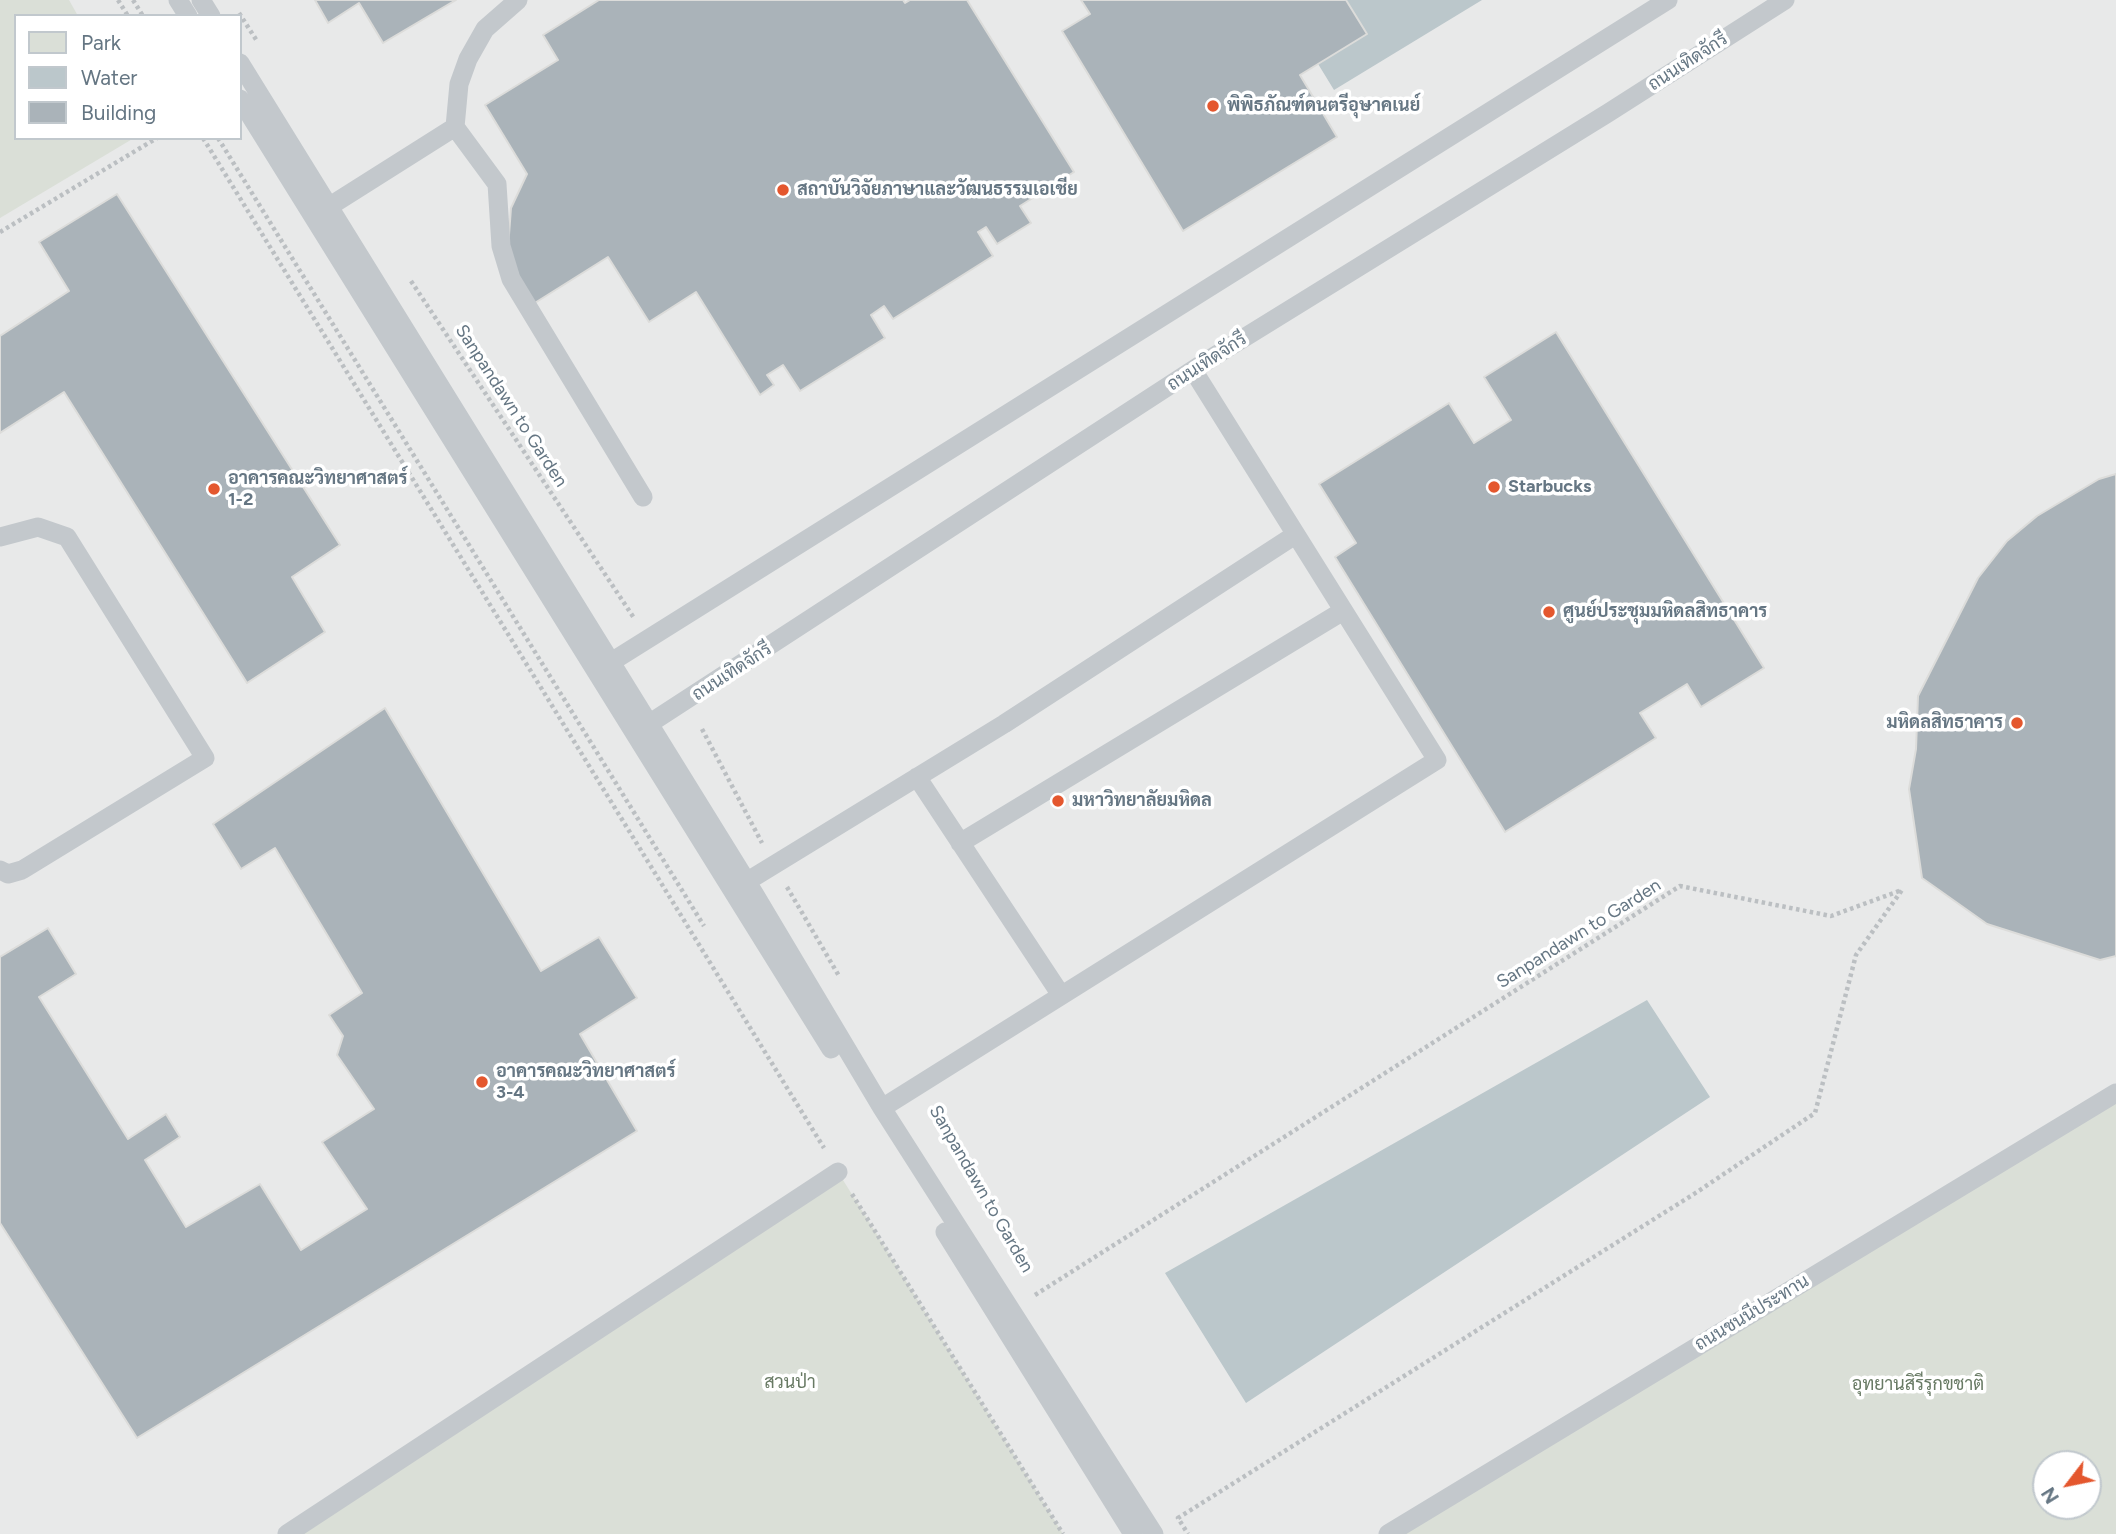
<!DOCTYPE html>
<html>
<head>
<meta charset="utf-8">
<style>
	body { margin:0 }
	#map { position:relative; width:2116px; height:1534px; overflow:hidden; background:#fafaf8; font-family:Figtree,sans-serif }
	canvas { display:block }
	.legend { position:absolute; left:14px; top:14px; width:228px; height:126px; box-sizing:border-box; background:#fff; border:2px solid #c1c8cd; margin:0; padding:9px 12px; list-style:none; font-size:21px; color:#657683 }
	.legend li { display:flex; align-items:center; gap:14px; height:35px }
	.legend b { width:35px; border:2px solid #c1c8cd }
	.north { position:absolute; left:2032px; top:1450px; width:70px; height:70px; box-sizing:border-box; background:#fff; border:2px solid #c1c8cd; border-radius:50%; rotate:238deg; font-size:19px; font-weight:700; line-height:28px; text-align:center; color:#657683 }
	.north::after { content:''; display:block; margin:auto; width:24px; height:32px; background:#e4572e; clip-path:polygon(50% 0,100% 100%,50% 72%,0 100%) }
</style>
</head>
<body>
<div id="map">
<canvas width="2116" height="1534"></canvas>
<ul class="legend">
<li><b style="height:19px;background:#dadfd7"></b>Park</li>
<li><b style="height:19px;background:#bbc7cb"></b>Water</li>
<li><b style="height:19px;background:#aab3b9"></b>Building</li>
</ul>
<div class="north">N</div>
</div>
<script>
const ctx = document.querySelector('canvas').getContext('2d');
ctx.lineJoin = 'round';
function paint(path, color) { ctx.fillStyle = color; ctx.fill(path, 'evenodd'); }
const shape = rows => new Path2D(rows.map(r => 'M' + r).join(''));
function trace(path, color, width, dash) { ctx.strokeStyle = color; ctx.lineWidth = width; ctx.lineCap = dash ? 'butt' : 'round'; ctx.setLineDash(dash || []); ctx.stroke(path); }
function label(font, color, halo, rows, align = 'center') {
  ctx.font = font + ' Figtree,Sarabun,sans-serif'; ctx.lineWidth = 7; ctx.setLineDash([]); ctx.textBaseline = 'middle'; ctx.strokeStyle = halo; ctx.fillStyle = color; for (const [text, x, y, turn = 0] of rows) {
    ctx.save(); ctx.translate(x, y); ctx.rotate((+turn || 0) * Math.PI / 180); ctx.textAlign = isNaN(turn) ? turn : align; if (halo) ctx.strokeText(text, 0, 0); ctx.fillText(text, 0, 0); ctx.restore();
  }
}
paint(shape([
	[0,0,2116,0,2116,1534,0,1534],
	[16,16,240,16,240,138,16,138],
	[2046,1464,2088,1464,2088,1506,2046,1506]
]), '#e8e9e9');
paint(shape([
	[0,0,69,0,78,16,16,16,16,138,134,138,0,218],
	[2116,1090,2116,1534,1388,1534],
	[2046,1464,2088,1464,2088,1506,2046,1506],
	[838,1172,1063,1534,287,1534]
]), '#dadfd7');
paint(shape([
	[1279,0,1482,0,1334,90],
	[1647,1000,1710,1097,1246,1403,1165,1273]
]), '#bbc7cb');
const building = shape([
	[315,0,456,0,383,43,359,3,328,23,315,0],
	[599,0,903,0,905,3,910,0,967,0,1074,172,1020,206,1031,223,997,244,986,227,978,232,993,256,893,319,884,306,871,315,885,338,800,391,783,365,767,375,774,385,760,395,696,292,649,322,608,257,530,306,508,248,511,208,527,174,485,105,558,60,543,35,599,0],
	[1081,0,1346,0,1367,34,1300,75,1337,137,1183,231,1062,31,1090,14,1081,0],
	[117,194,340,545,292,577,325,632,247,683,64,392,0,433,0,336,69,291,39,242,117,194],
	[1556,332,1764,668,1701,707,1687,684,1640,713,1656,738,1505,832,1335,557,1356,543,1319,484,1449,403,1474,443,1511,420,1484,377,1556,332],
	[2116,474,2116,956,2100,960,1987,924,1922,878,1909,789,1916,749,1918,696,1978,578,2007,541,2037,516,2099,479,2116,474],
	[385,708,541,971,599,937,637,998,580,1034,637,1131,137,1438,0,1223,0,957,48,928,76,974,39,997,128,1139,166,1114,180,1137,145,1160,186,1227,260,1184,301,1250,367,1209,322,1142,374,1109,337,1055,343,1036,329,1015,362,993,275,848,241,869,213,824,385,708]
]);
paint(building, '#aab3b9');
trace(building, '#dcdcda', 2);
trace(shape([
	[118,0,128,16],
	[133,0,143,16],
	[239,13,257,41],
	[203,138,824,1148],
	[218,138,704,926],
	[0,232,157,138],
	[411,281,634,618],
	[702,729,762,843],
	[787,887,839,976],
	[852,1194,1063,1534],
	[1035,1295,1680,886,1831,916,1902,890,1856,955,1815,1113,1694,1194,1178,1518,1188,1534]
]), '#bbbfc2', 4.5, [3.5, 3.5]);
trace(shape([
	[178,0,188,16],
	[201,0,211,16],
	[240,63,755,895,882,1108,1154,1534],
	[240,99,831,1049],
	[455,127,459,84,468,59,485,29,518,0],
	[330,206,455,127,497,184,501,246,511,279,643,497],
	[0,537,38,527,67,537,205,758,22,870,8,874,0,870],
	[600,669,1668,0],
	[638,731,1213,357,1608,113,1785,0],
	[917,777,1061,995],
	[960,843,1343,611],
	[746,882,1004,724,1295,535],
	[882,1108,1437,760,1193,370],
	[945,1232,1133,1534],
	[287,1534,838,1172],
	[1388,1534,2116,1093]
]), '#c3c8cc', 19);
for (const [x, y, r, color] of [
	[1213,106,7,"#e4572e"],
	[783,190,7,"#e4572e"],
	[1494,487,7,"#e4572e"],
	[214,489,7,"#e4572e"],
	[1549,612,7,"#e4572e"],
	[2017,723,7,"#e4572e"],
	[1058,801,7,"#e4572e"],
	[482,1082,7,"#e4572e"]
]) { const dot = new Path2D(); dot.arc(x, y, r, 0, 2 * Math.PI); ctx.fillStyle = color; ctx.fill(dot); trace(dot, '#fff', 2.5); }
label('18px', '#657683', '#fff', [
	["ถนนเทิดจักรี",1688,62,-33],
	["ถนนเทิดจักรี",1207,362,-33],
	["Sanpandawn to Garden",511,406,57],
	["ถนนเทิดจักรี",732,672,-33],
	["Sanpandawn to Garden",1579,934,-32],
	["Sanpandawn to Garden",981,1189,60],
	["ถนนชนนีประทาน",1752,1313,-31]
]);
label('bold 18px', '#657683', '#fff', [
	["พิพิธภัณฑ์ดนตรีอุษาคเนย์",1227,106],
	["สถาบันวิจัยภาษาและวัฒนธรรมเอเชีย",797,190],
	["อาคารคณะวิทยาศาสตร์",228,479],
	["1-2",228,500],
	["Starbucks",1508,487],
	["ศูนย์ประชุมมหิดลสิทธาคาร",1563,612],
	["มหิดลสิทธาคาร",2003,723,"right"],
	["มหาวิทยาลัยมหิดล",1072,801],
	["อาคารคณะวิทยาศาสตร์",496,1072],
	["3-4",496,1093]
], 'left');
label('18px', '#687a64', '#fff', [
	["สวนป่า",790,1383],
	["อุทยานสิรีรุกขชาติ",1918,1385]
]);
</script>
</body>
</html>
